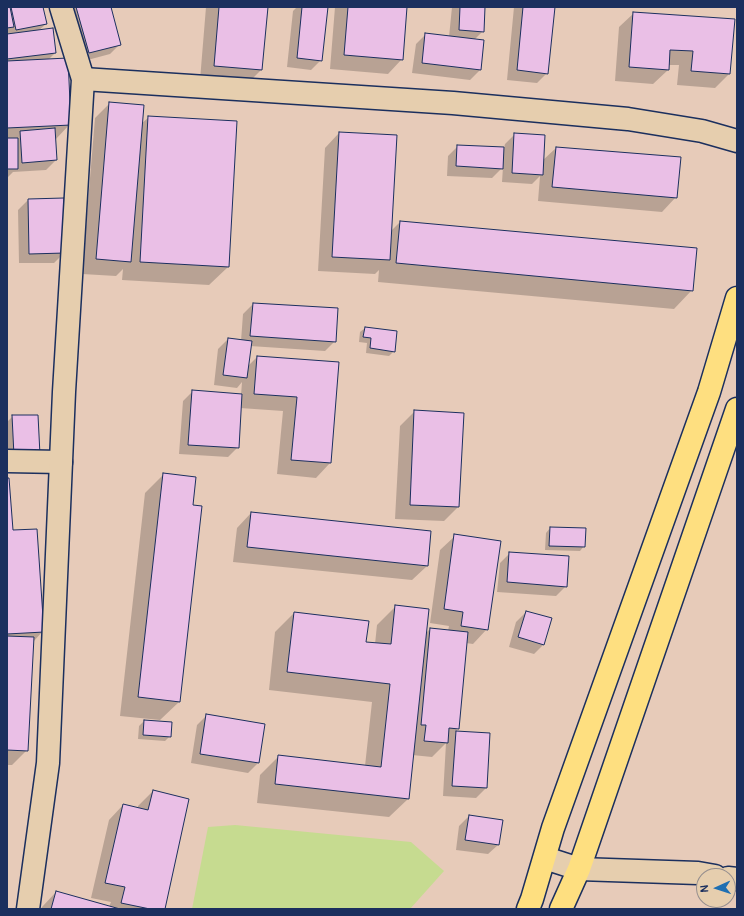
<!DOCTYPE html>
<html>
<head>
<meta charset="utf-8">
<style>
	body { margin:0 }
	#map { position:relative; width:744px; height:916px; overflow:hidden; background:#e7cbb9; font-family:Pangolin,sans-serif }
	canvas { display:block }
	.frame { position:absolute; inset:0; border:8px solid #1b2f5e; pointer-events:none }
	.north { position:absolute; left:696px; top:868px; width:40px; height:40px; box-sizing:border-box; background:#e6ceae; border:1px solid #958e8e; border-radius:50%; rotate:267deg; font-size:11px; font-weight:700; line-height:16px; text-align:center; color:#1b2f5e }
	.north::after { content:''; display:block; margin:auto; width:14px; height:18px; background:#1f6fb2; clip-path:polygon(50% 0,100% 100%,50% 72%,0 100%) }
</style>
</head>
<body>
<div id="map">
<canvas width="744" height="916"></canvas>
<div class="frame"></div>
<div class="north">N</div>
</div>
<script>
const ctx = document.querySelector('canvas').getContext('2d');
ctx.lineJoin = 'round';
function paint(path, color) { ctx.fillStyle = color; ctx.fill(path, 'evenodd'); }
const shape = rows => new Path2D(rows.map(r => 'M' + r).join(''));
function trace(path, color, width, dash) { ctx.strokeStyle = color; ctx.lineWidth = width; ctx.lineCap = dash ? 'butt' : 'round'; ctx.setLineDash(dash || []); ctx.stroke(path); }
paint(shape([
	[235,825,411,842,444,871,410,909,192,909,208,827]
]), '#c6db90');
paint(shape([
	[7,7,42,7,46,24,38,31,55,53,48,60,70,124,56,139,56,160,46,170,13,172,7,178],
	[68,7,110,7,120,44,110,54,80,62],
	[206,7,267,7,261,70,247,84,200,80],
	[297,7,327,7,321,60,311,70,287,67,293,11],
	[335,7,406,7,402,59,388,74,330,69],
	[452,7,484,7,483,31,474,40,480,70,470,80,412,73,416,44,426,34,449,37],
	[514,7,554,7,547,73,537,83,507,80],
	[634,13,729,74,715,88,677,85,679,65,668,65,668,70,653,84,615,81,619,27],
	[110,103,141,124,149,117,228,267,209,285,122,280,123,269,116,276,82,274,95,118],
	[339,133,391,231,400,222,692,290,674,309,378,282,379,270,375,274,318,271,325,148],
	[515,134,542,161,556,148,680,158,676,197,662,212,538,201,540,176,532,184,502,182,503,167,492,178,447,176,448,156,458,146,504,148,505,144],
	[28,200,64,253,54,263,19,263,18,210],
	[253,304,335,341,325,351,250,346,248,366,257,357,338,363,330,463,316,478,277,474,283,411,240,408,238,447,228,457,179,454,183,401,193,391,241,395,242,382,237,388,214,385,218,349,228,339,241,341,243,314],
	[365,328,394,351,389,356,366,353,367,343,359,342,360,332],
	[415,411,458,507,444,521,395,519,400,426],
	[13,416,37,416,7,466,7,422],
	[164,474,192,506,179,702,160,720,120,716,145,493],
	[7,479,12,531,43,631,33,642,27,750,12,765,7,765],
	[251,513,430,532,427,566,412,580,233,562,237,528],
	[550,528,584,546,580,551,545,550,546,533],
	[455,536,487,629,473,644,466,643,458,728,455,731,489,734,486,788,476,798,443,796,446,743,432,757,412,755,408,799,389,817,257,803,260,775,279,756,365,766,372,702,269,690,275,632,294,613,365,642,375,644,377,625,396,606,426,633,430,629,448,631,449,626,430,623,440,550],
	[510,553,566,586,556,596,497,592,500,563],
	[526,612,544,644,534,654,509,647,516,622],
	[207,715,258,763,248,773,191,763,197,725],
	[144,721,170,736,165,741,138,739,139,726],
	[153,791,164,909,41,909,42,907,56,892,109,907,111,902,91,898,109,820,123,805,138,808,138,806],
	[469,816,498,845,488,854,456,850,459,826]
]), '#0003');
const building = shape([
	[7,7,10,7,14,27,7,28,7,7],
	[11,7,43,7,47,24,16,30,11,7],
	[76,7,111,7,121,45,89,53,76,7],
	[219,7,268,7,262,70,214,66,219,7],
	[302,7,328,7,322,61,297,58,302,7],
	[348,7,407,7,403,60,344,55,348,7],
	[460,7,485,7,484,32,459,30,460,7],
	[523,7,555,7,548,74,517,70,523,7],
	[633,12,735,19,730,74,691,71,693,51,670,50,669,70,629,67,633,12],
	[53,28,56,53,7,59,7,34,53,28],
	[425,33,484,40,481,70,422,63,425,33],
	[68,58,71,125,7,128,7,61,68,58],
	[109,102,144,105,131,262,96,259,109,102],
	[148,116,237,121,229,267,140,262,148,116],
	[55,128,57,160,22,163,20,131,55,128],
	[339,132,397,135,390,260,332,257,339,132],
	[514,133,545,135,543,175,512,173,514,133],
	[7,138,18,138,18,169,7,169,7,138],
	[457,145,504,147,503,169,456,166,457,145],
	[556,147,681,157,677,198,552,187,556,147],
	[64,198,65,253,29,254,28,199,64,198],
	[400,221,697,248,693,291,396,263,400,221],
	[253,303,338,308,336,342,250,336,253,303],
	[365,327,397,331,395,352,370,348,371,338,363,337,365,327],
	[228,338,252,341,247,378,223,375,228,338],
	[257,356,339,362,331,463,291,460,297,397,254,394,257,356],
	[192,390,242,394,239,448,188,445,192,390],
	[414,410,464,413,459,507,410,505,414,410],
	[12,415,38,415,40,455,14,456,12,415],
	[163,473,196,477,193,505,202,506,180,702,138,697,163,473],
	[7,478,9,478,13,530,37,529,44,632,7,634,7,478],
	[251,512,431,531,428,566,247,547,251,512],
	[550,527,586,528,585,547,549,546,550,527],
	[454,534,501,541,488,630,461,626,463,612,444,609,454,534],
	[509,552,569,556,567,587,507,582,509,552],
	[395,605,429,609,409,799,275,784,278,755,381,767,390,684,287,672,294,612,369,621,366,642,391,644,395,605],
	[526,611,552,618,544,645,518,637,526,611],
	[430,628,468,632,459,729,449,728,448,743,424,741,426,725,421,725,430,628],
	[7,636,34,637,28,751,7,750,7,636],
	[206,714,265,724,259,763,200,754,206,714],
	[144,720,172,722,171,737,143,735,144,720],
	[456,731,490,733,487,788,452,786,456,731],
	[153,790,189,799,165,909,150,909,121,903,125,887,105,883,123,804,148,810,153,790],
	[469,815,503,820,499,845,465,840,469,815],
	[56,891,120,909,51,909,56,891]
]);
paint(building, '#eabfe6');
trace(building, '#1b2f5e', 1);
const street = shape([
	[83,79,453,103,628,119,702,131,737,141],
	[7,461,61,462],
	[545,858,579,869,698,873,715,876],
	[728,878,737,879]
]);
const secondary = shape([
	[28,909,48,763,64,392,83,79,61,7]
]);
const primary = shape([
	[528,909,532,899,553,828,709,392,737,298],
	[561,909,579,869,737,409]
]);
trace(street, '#1b2f5e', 25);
trace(secondary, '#1b2f5e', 25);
trace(primary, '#1b2f5e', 25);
trace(street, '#e6ceae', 22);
trace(secondary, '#e6ceae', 22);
trace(primary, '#fedf80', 22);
</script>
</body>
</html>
